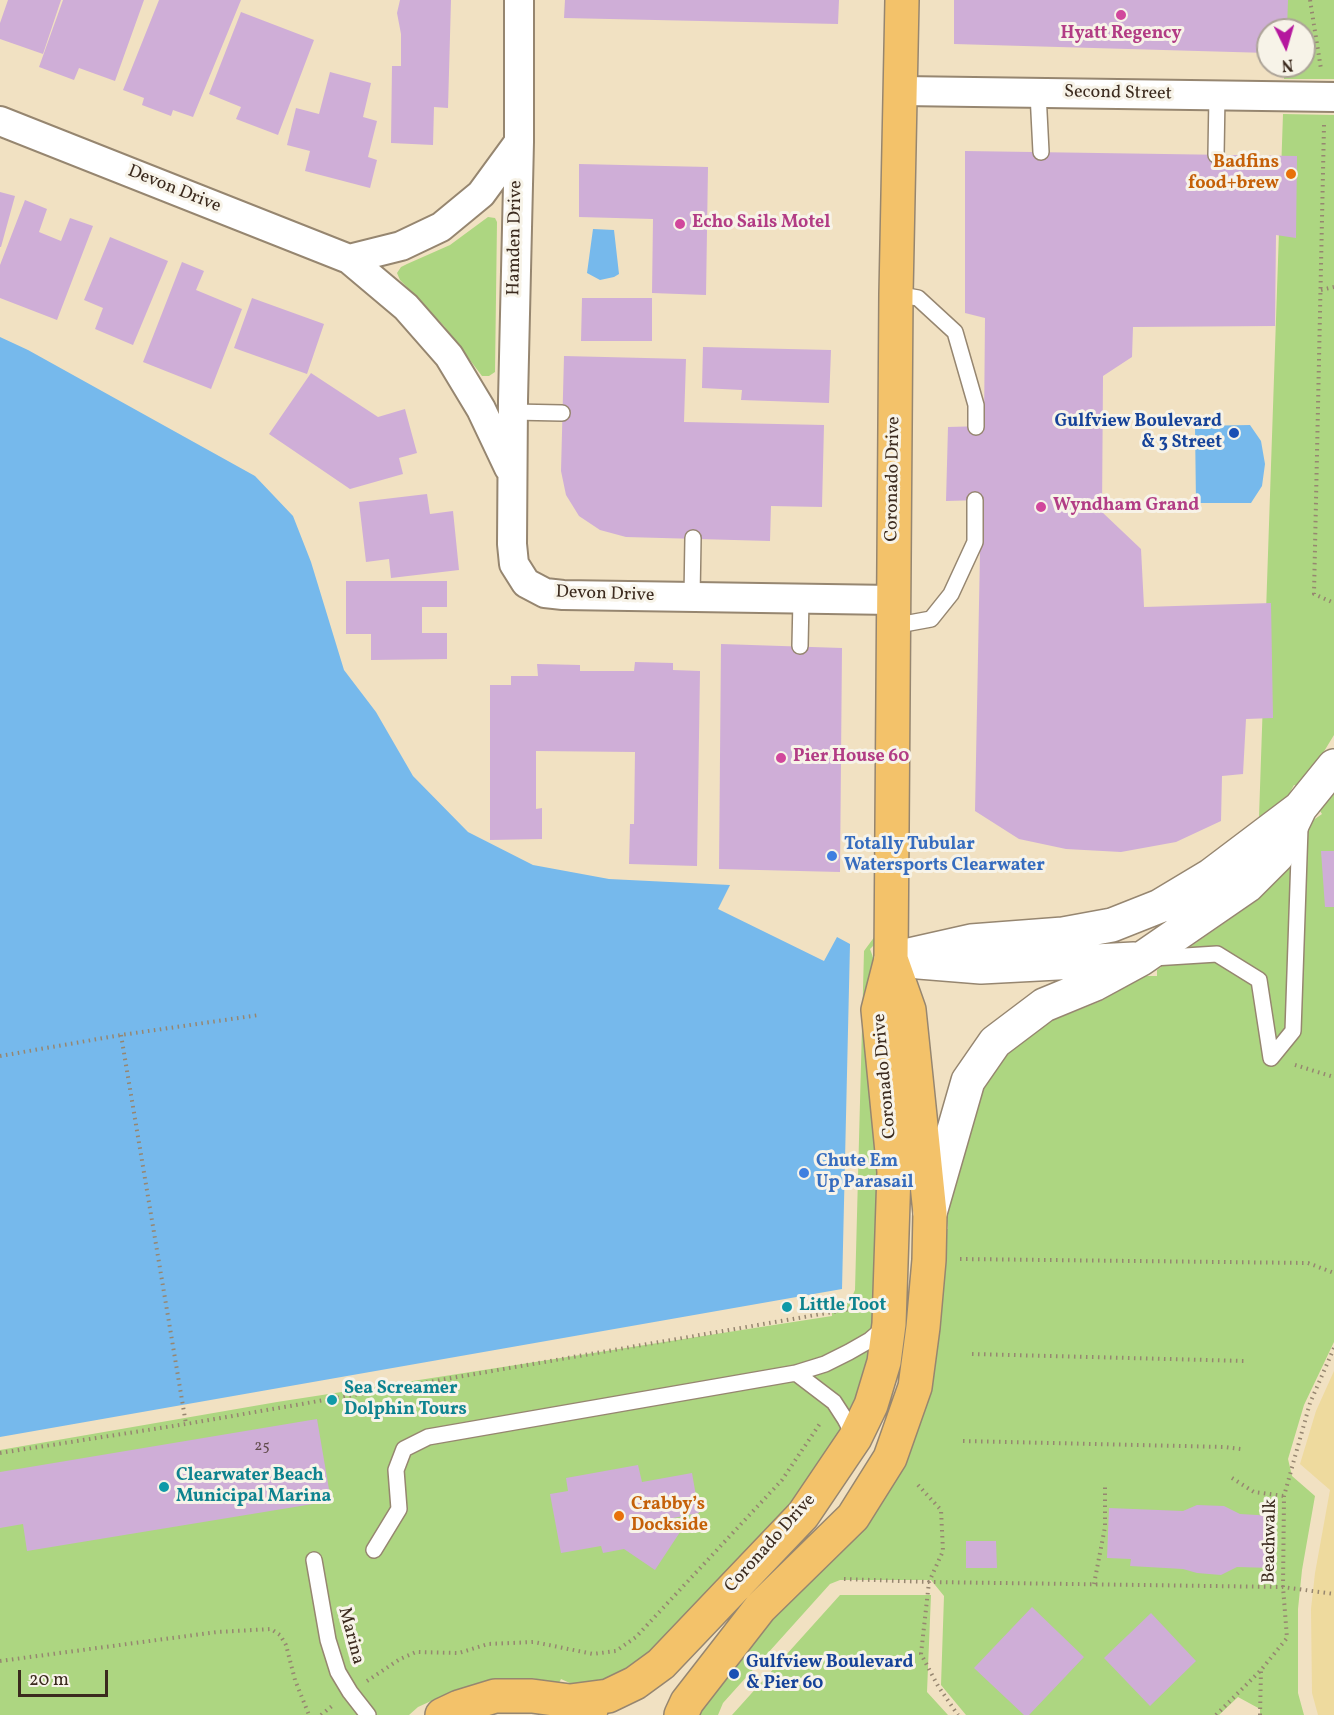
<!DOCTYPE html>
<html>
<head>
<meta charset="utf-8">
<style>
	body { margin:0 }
	#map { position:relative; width:1334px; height:1715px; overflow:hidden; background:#f1e1c2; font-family:Vollkorn,serif }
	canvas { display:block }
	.north { position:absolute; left:1256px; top:18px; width:60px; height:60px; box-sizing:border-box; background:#f7f3e8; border:2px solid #aca397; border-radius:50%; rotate:175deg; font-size:16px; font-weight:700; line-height:24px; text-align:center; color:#3b2a1e }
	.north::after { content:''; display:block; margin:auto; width:21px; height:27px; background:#b5179e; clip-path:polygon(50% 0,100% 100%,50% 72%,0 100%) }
	.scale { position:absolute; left:18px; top:1670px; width:90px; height:27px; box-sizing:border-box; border:3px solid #3b2a1e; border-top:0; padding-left:8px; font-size:18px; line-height:21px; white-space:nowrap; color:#3b2a1e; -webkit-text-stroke:4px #f7f3e8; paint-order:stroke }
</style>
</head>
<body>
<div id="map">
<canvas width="1334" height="1715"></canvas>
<div class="north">N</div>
<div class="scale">20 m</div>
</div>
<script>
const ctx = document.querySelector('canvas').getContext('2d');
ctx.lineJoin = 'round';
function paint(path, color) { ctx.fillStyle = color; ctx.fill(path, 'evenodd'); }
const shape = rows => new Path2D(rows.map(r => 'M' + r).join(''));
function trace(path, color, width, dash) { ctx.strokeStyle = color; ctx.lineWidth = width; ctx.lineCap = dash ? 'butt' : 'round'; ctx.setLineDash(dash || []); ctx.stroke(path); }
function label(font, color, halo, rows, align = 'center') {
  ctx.font = font + ' Vollkorn,serif'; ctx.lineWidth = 6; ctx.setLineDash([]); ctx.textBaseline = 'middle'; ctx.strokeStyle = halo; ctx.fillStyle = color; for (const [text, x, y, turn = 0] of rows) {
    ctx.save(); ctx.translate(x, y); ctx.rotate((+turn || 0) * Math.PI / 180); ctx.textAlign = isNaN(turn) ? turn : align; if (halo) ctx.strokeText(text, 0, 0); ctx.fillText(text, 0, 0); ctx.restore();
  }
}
paint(shape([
	[1287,0,1334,0,1334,79,1284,79,1284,66,1304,66,1304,30,1285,30],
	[1283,114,1334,115,1334,735,1320,758,1297,786,1294,785,1288,796,1259,817],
	[488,217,495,218,497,222,495,372,489,376,482,376,444,326,400,280,397,273,401,267,407,264,450,245],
	[1334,793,1334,1342,1304,1405,1288,1459,1292,1476,1315,1496,1302,1570,1298,1609,1298,1693,1304,1715,1260,1715,1260,1709,1238,1697,1219,1715,966,1715,941,1685,944,1596,931,1580,840,1580,830,1584,723,1703,718,1715,699,1715,732,1669,771,1620,863,1531,905,1465,923,1412,945,1229,948,1229,946,1215,982,1090,1006,1055,1051,1021,1101,1001,1145,976,1157,976,1157,970,1256,901,1287,869,1312,821,1322,814,1320,811],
	[875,936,875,944,870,949,874,960,879,1173,873,1322,868,1357,857,1397,841,1429,791,1503,652,1650,627,1668,604,1679,572,1684,561,1679,559,1683,531,1678,494,1679,453,1691,418,1707,409,1715,0,1715,0,1450,277,1402,832,1316,832,1306,844,1304,851,1299,855,1290,864,951],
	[840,1595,931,1595,927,1692,948,1715,732,1715]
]), '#add681');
paint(shape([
	[1334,1371,1334,1715,1318,1715,1312,1693,1311,1609,1315,1573,1330,1490,1300,1464,1316,1411]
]), '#eeda9e');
paint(shape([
	[593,229,614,230,619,274,614,277,600,280,587,273],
	[0,337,28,350,255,476,293,516,311,562,344,670,376,712,413,776,468,832,533,865,609,879,730,885,718,909,824,961,837,937,850,944,842,1289,0,1437],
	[1250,425,1261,441,1265,464,1262,486,1251,503,1196,503,1195,426]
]), '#76b9ec');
paint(shape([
	[8,0,61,0,43,54,0,39,0,23],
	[63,0,144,0,115,81,79,68,74,80,39,67],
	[159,0,241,0,193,117,173,110,171,116,142,105,144,98,123,90],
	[400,0,451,0,448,108,434,107,433,145,391,143,392,66,401,66,401,34,397,13],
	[565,0,839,0,838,24,564,18],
	[954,0,1288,0,1287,30,1268,30,1268,53,954,44],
	[241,12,314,40,278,135,236,119,241,107,209,94],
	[330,72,371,83,363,117,377,121,368,157,377,160,370,188,305,171,310,151,287,145,296,108,319,114],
	[965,151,1297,156,1296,238,1276,235,1275,326,1133,327,1132,357,1103,376,1102,512,1141,549,1144,607,1271,603,1273,718,1246,719,1243,774,1222,776,1221,821,1176,842,1121,852,1066,849,1019,839,975,811,981,500,946,501,948,427,984,426,985,318,965,313],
	[579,164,708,167,706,295,652,293,653,219,579,217],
	[0,192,15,196,1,247,0,247],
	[25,200,47,209,39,232,61,241,70,218,93,226,57,320,0,298,0,265],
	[110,237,168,261,133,345,95,329,103,308,84,300],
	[182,262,204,271,196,290,242,309,211,389,143,362],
	[252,298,324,324,307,374,234,348],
	[582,298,652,298,652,341,581,341],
	[703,347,831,350,829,403,741,400,742,390,702,388],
	[564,356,686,359,684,422,824,425,822,507,771,506,770,541,626,537,600,530,579,516,566,495,561,471],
	[311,373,378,417,405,409,417,453,399,458,403,474,350,489,269,434],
	[427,494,430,514,453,511,459,570,391,578,389,559,366,562,359,502],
	[346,581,447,581,447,607,422,607,422,633,447,633,447,659,371,660,371,634,346,634],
	[721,644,842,648,840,872,719,869],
	[635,662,673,663,673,670,700,671,697,866,629,864,630,824,634,824,635,752,536,751,536,809,542,808,542,839,490,840,490,685,511,685,511,676,538,676,537,664,580,665,580,671,634,671],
	[1321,851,1334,851,1334,907,1325,907],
	[317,1419,331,1501,27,1551,23,1524,0,1528,0,1472],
	[638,1465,642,1482,692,1473,699,1513,668,1519,682,1529,655,1570,624,1549,603,1553,601,1546,561,1553,550,1494,568,1491,566,1478],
	[1197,1505,1224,1506,1240,1514,1274,1516,1272,1568,1237,1567,1221,1575,1197,1573,1183,1569,1130,1566,1131,1559,1107,1558,1109,1508,1183,1511],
	[966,1541,996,1541,997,1568,966,1568],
	[1032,1607,1084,1657,1029,1715,1024,1715,974,1668],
	[1151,1613,1196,1661,1150,1706,1104,1658]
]), '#cfaed7');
const service = shape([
	[1038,93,1041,152],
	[1216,155,1217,95],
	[896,294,918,298,955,332,976,405,976,427],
	[513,412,562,413],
	[692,597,693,538],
	[893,626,931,619,951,594,975,542,975,500],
	[800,646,801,599],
	[1153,958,1217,954,1259,980,1271,1058],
	[1271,1058,1293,1031,1300,828],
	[796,1373,834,1402,845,1419,854,1436],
	[374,1550,399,1509,396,1470,404,1449,428,1437,796,1373,825,1364,849,1352,870,1340,885,1327],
	[314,1560,328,1640,338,1672,350,1692,368,1715]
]);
const minor = shape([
	[519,0,519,142,513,400,512,544,514,564,526,583,545,593,563,595,893,600],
	[902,91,1334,97],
	[0,121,349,259,406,307,449,356,481,409,509,468],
	[349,259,401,246,441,227,481,194,519,142]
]);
const tertiary = shape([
	[891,959,971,941,1063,934,1112,925,1160,906,1210,876,1300,808,1334,766],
	[919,962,981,967,1134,959],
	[930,1213,968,1081,995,1042,1044,1005,1095,984,1141,959,1247,886,1277,856,1300,808]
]);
const primary = shape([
	[570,1701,608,1696,635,1683,661,1664,803,1515,855,1438,871,1405,884,1362,889,1324,894,1172,878,1010,891,959,896,294,902,0],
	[442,1715,459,1707,495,1696,532,1696,570,1701,591,1710],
	[681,1715,687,1702,760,1608,853,1517,890,1458,915,1387,923,1327,929,1260,930,1213,909,1010,891,959]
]);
trace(service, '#968670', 18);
trace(minor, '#968670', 32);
trace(tertiary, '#968670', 36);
trace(primary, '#968670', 36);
trace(shape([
	[1310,0,1321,69],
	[1324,125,1314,594,1334,603],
	[1321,290,1334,287],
	[121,1035,186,1424],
	[0,1056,121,1035,259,1015],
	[1295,1065,1334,1077],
	[960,1259,1308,1263,1334,1273],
	[972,1354,1246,1361],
	[963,1441,1225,1447,1241,1449],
	[0,1453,186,1424,856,1308],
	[1232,1478,1254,1492,1284,1496],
	[918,1485,941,1510,943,1551,929,1582,921,1654,938,1686,958,1715],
	[844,1579,929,1582,1283,1587,1334,1594],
	[1094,1584,1105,1527,1105,1484],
	[0,1661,217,1632,271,1629,280,1635,286,1645,295,1680,309,1715],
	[367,1681,400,1659,416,1652,459,1653,488,1644,534,1642,593,1654,616,1651,636,1637,782,1480,821,1422],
	[321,1715,332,1706],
	[1216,1715,1261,1670,1287,1638,1283,1587,1284,1496,1310,1403,1334,1348],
	[1260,1715,1261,1671]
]), '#968670', 4, [1.5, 4.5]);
trace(service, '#fff', 15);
trace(minor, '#fff', 28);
trace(tertiary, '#fff', 33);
trace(primary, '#f3c26a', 33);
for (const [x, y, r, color] of [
	[1121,15,6,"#d1479c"],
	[1291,174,6,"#e8710a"],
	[680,224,6,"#d1479c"],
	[1234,433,6,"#1a4fb4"],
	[1041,507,6,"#d1479c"],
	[781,758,6,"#d1479c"],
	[832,856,6,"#3f7fe0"],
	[804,1173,6,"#3f7fe0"],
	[787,1307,6,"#0f9aa8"],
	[332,1400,6,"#0f9aa8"],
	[164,1487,6,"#0f9aa8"],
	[619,1516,6,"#e8710a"],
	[734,1674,6,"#1a4fb4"]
]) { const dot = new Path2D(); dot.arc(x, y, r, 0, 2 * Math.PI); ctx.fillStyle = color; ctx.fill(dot); trace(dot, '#f7f3e8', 2); }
label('15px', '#604b4c', null, [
	["25",262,1447]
]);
label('bold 18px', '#b23c85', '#f7f3e8', [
	["Hyatt Regency",1121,35,"center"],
	["Echo Sails Motel",692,224],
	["Wyndham Grand",1053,507],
	["Pier House 60",793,758]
], 'left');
label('18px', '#3b2a1e', '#f7f3e8', [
	["Second Street",1118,94,1],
	["Devon Drive",174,190,22],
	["Hamden Drive",516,238,-89],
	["Coronado Drive",894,479,-89],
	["Devon Drive",605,595,2],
	["Coronado Drive",886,1076,-95],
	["Beachwalk",1271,1541,-89],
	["Coronado Drive",771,1544,-48],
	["Marina",350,1636,75]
]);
label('bold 18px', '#c56008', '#f7f3e8', [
	["Badfins",1279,164],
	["food+brew",1279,185],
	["Crabby’s",631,1506,"left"],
	["Dockside",631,1527,"left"]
], 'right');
label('bold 18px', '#164399', '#f7f3e8', [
	["Gulfview Boulevard",1222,423],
	["& 3 Street",1222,444],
	["Gulfview Boulevard",746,1664,"left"],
	["& Pier 60",746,1685,"left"]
], 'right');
label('bold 18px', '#366cbe', '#f7f3e8', [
	["Totally Tubular",844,846],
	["Watersports Clearwater",844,867],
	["Chute Em",816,1163],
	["Up Parasail",816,1184]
], 'left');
label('bold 18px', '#0d838f', '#f7f3e8', [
	["Little Toot",799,1307],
	["Sea Screamer",344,1390],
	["Dolphin Tours",344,1411],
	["Clearwater Beach",176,1477],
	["Municipal Marina",176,1498]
], 'left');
</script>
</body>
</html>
